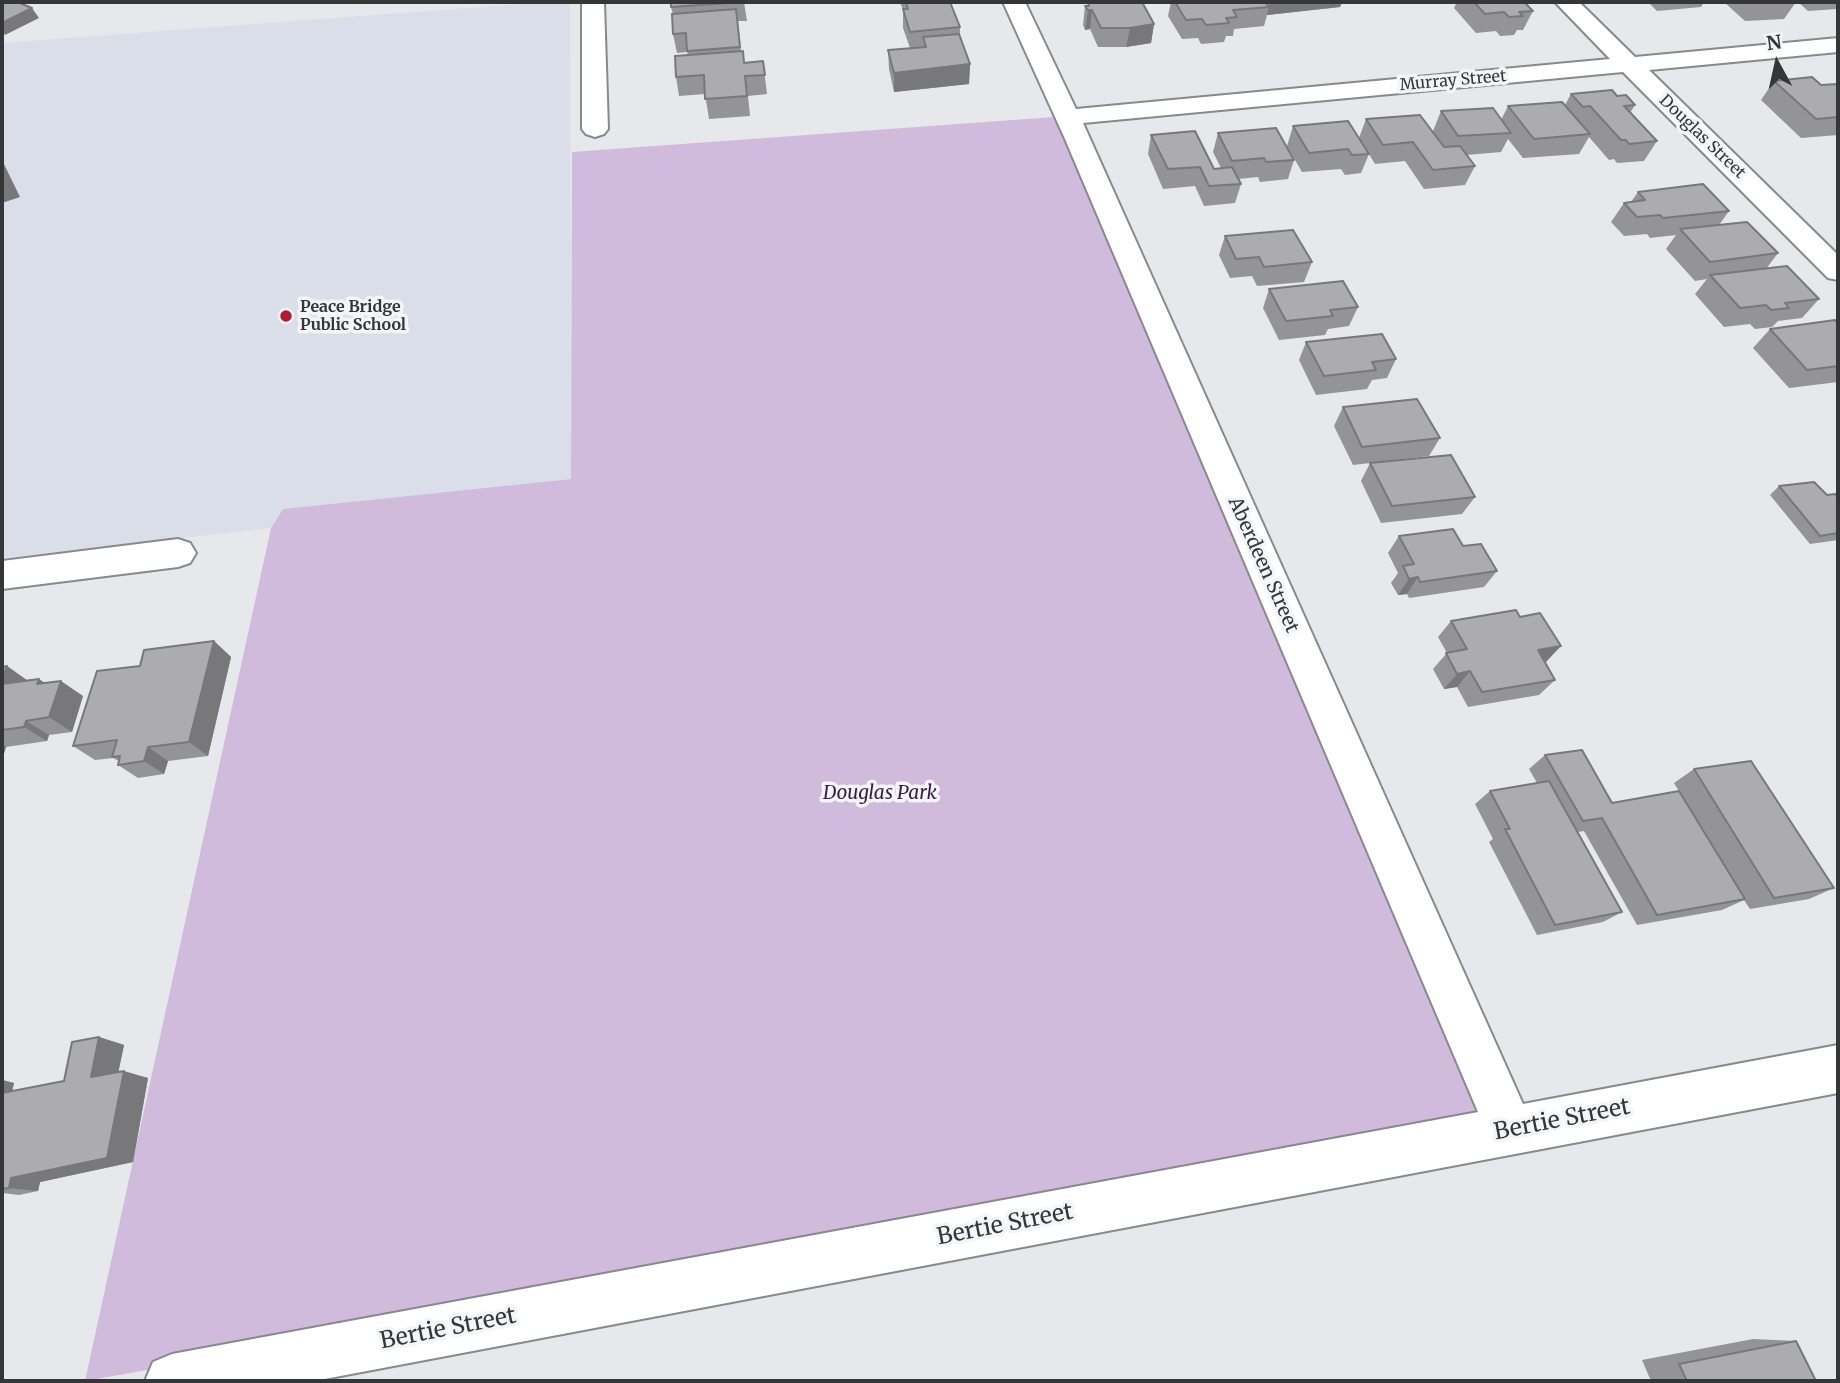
<!DOCTYPE html>
<html>
<head>
<meta charset="utf-8">
<style>
	body { margin:0 }
	#map { position:relative; width:1840px; height:1383px; overflow:hidden; background:#e6e8ec; font-family:Merriweather,serif }
	canvas { display:block }
	.frame { position:absolute; inset:0; border:4px solid #353638; pointer-events:none }
	.north { position:absolute; left:1742px; top:28px; width:70px; height:70px; -webkit-text-stroke:5px #f3f5f9; paint-order:stroke; rotate:352deg; font-size:19px; font-weight:700; line-height:28px; text-align:center; color:#353638 }
	.north::after { content:''; display:block; margin:auto; width:24px; height:32px; background:#353638; clip-path:polygon(50% 0,100% 100%,50% 72%,0 100%) }
</style>
</head>
<body>
<div id="map">
<canvas width="1840" height="1383"></canvas>
<div class="frame"></div>
<div class="north">N</div>
</div>
<script>
const ctx = document.querySelector('canvas').getContext('2d');
ctx.lineJoin = 'round';
function paint(path, color) { ctx.fillStyle = color; ctx.fill(path, 'evenodd'); }
const shape = rows => new Path2D(rows.map(r => 'M' + r).join(''));
function trace(path, color, width, dash) { ctx.strokeStyle = color; ctx.lineWidth = width; ctx.lineCap = dash ? 'butt' : 'round'; ctx.setLineDash(dash || []); ctx.stroke(path); }
function label(font, color, halo, rows, align = 'center') {
  ctx.font = font + ' Merriweather,serif'; ctx.lineWidth = 7; ctx.setLineDash([]); ctx.textBaseline = 'middle'; ctx.strokeStyle = halo; ctx.fillStyle = color; for (const [text, x, y, turn = 0] of rows) {
    ctx.save(); ctx.translate(x, y); ctx.rotate((+turn || 0) * Math.PI / 180); ctx.textAlign = isNaN(turn) ? turn : align; if (halo) ctx.strokeText(text, 0, 0); ctx.fillText(text, 0, 0); ctx.restore();
  }
}
paint(shape([
	[546,2,570,2,571,479,284,509,271,528,2,558,2,43]
]), '#dadee9');
paint(shape([
	[1068,116,1510,1130,85,1381,271,528,283,509,571,479,572,152]
]), '#d1bbdc');
const minor = shape([
	[582,2,604,2,608,129,604,134,595,137,586,134,582,129,582,2],
	[1003,2,1025,2,1076,109,1610,59,1555,2,1579,2,1635,57,1838,38,1838,52,1649,70,1838,255,1838,280,1828,278,1623,72,1083,123,1523,1104,1838,1045,1838,1093,314,1381,145,1381,153,1362,172,1354,1478,1112,1065,139,1003,2],
	[178,539,190,543,196,553,190,563,178,567,2,589,2,561,178,539]
]);
trace(minor, '#88898d', 4);
paint(minor, '#fff');
paint(shape([
	[744,2,747,21,738,21,741,51,745,63,763,61,767,94,748,96,750,116,709,119,705,94,679,96,676,77,688,55,687,52,677,53,673,34,673,14,671,7],
	[900,2,950,2,960,27,960,35,970,64,969,84,894,92,889,69,888,50,910,48,903,28,903,10],
	[1171,2,1342,2,1340,7,1267,15,1264,26,1234,29,1233,36,1226,36,1224,42,1201,44,1198,38,1182,39,1168,16],
	[1457,2,1524,2,1533,11,1523,30,1517,30,1514,35,1500,36,1496,31,1476,33,1454,8],
	[1648,2,1704,2,1701,7,1657,11],
	[1724,2,1796,2,1784,19,1745,21],
	[1798,2,1838,2,1838,7,1837,9,1808,11],
	[1088,3,1154,24,1151,43,1126,47,1098,47,1090,29,1085,30,1083,25,1085,6,1088,6],
	[1774,81,1821,85,1838,84,1838,135,1801,138,1761,100],
	[1571,94,1617,96,1635,105,1630,113,1657,141,1644,161,1617,163,1614,159,1609,160,1589,137,1579,154,1523,158,1508,139,1501,152,1466,155,1475,166,1465,185,1424,189,1405,161,1375,164,1369,154,1361,173,1345,175,1341,169,1302,172,1287,146,1293,126,1359,138,1366,119,1433,131,1441,111,1501,120,1508,106,1565,105],
	[1218,133,1294,160,1288,179,1260,182,1258,177,1238,179,1241,184,1235,203,1204,206,1195,186,1163,189,1148,154,1151,135,1214,169,1221,168,1213,152],
	[1638,192,1729,211,1719,225,1778,253,1766,269,1819,299,1802,318,1778,321,1772,327,1755,329,1750,324,1724,327,1695,294,1707,279,1695,281,1666,249,1676,235,1650,238,1647,234,1624,236,1611,222,1624,203,1631,202],
	[1225,236,1312,262,1304,282,1257,286,1252,276,1230,278,1219,255],
	[1269,289,1358,307,1349,326,1328,329,1325,335,1279,340,1263,308],
	[1838,324,1838,382,1789,388,1753,348,1770,329],
	[1306,342,1396,359,1387,378,1372,380,1367,389,1316,395,1299,360],
	[1343,407,1440,438,1429,456,1353,465,1334,426],
	[1370,463,1475,497,1462,514,1381,523,1361,481],
	[1779,486,1838,498,1838,540,1810,544,1770,495],
	[1399,536,1463,546,1497,571,1484,587,1409,598,1407,594,1398,595,1391,583,1398,573,1388,553],
	[1451,621,1546,662,1544,662,1555,680,1539,695,1468,707,1457,687,1444,689,1433,669,1447,653,1438,637],
	[214,641,231,657,208,756,168,761,164,774,138,778,118,765,119,761,113,758,95,760,73,746,140,666],
	[7,666,27,680,45,683,83,696,72,732,49,735,47,741,6,747,2,760,2,667],
	[1545,755,1612,803,1699,824,1674,783,1694,769,1834,888,1809,899,1750,909,1744,900,1722,910,1637,925,1584,831,1578,832,1622,912,1603,922,1537,935,1489,842,1493,839,1475,804,1490,791,1537,783,1529,769],
	[99,1037,124,1045,118,1072,148,1078,133,1162,40,1182,38,1191,19,1195,2,1193,2,1080,14,1083,12,1091,64,1081],
	[1753,1339,1796,1341,1816,1381,1651,1381,1642,1360]
]), '#949397');
paint(shape([
	[1270,2,1342,2,1340,7,1267,15],
	[32,8,39,18,5,35,2,30,2,23],
	[1088,10,1092,10,1090,29,1085,30],
	[1154,24,1151,43,1126,47,1130,28],
	[970,64,969,84,894,92,894,73],
	[2,160,20,197,2,203],
	[1418,577,1407,594,1398,595,1409,579],
	[214,641,231,657,208,756,189,742],
	[1561,646,1546,662,1523,666,1538,650],
	[7,666,29,682,2,685,2,680],
	[1470,671,1457,687,1444,689,1457,674],
	[39,679,58,692,61,681,83,696,72,732,49,717,37,684],
	[26,721,49,735,47,741,24,727],
	[2,744,6,747,2,760],
	[148,747,168,761,164,774,144,761],
	[99,1037,124,1045,116,1084,91,1077],
	[124,1071,148,1078,133,1162,40,1182,38,1191,9,1188,11,1178],
	[2,1080,14,1083,9,1103,2,1101]
]), '#78787b');
const building = shape([
	[2,2,17,2,32,8,2,23,2,2],
	[671,2,742,2,671,7,671,2],
	[906,2,950,2,960,27,910,32,903,9,908,9,906,2],
	[1108,2,1142,2,1154,24,1130,28,1101,28,1092,10,1088,10,1085,6,1089,6,1088,3,1108,2],
	[1175,2,1265,2,1269,7,1233,10,1237,17,1226,18,1229,23,1206,25,1202,19,1186,20,1175,2],
	[1474,2,1524,2,1533,11,1519,12,1523,16,1509,17,1504,12,1485,14,1474,2],
	[736,9,740,47,687,51,686,33,673,34,672,14,736,9],
	[959,34,970,64,894,73,888,50,926,47,923,37,959,34],
	[743,51,744,63,763,61,765,75,745,76,747,96,705,99,704,75,676,77,675,56,743,51],
	[1812,77,1821,85,1838,84,1838,117,1816,119,1774,81,1812,77],
	[1612,90,1617,96,1626,95,1635,105,1624,106,1657,141,1629,144,1626,140,1621,140,1590,106,1583,107,1571,94,1612,90],
	[1562,102,1590,134,1534,139,1508,106,1562,102],
	[1493,108,1511,133,1458,136,1441,111,1493,108],
	[1420,115,1444,147,1460,146,1475,166,1433,170,1413,142,1383,145,1366,119,1420,115],
	[1348,121,1369,154,1352,155,1348,149,1309,153,1293,126,1348,121],
	[1276,128,1294,160,1266,162,1264,158,1232,161,1218,133,1276,128],
	[1195,131,1214,169,1232,167,1241,184,1209,186,1200,167,1168,169,1151,135,1195,131],
	[1703,184,1729,211,1663,218,1660,215,1637,217,1624,203,1645,200,1638,192,1703,184],
	[1747,222,1778,253,1710,262,1680,229,1747,222],
	[1293,230,1312,262,1264,267,1259,257,1236,259,1225,236,1293,230],
	[1787,266,1819,299,1785,303,1789,308,1771,310,1766,305,1740,308,1710,275,1787,266],
	[1343,281,1358,307,1330,310,1333,316,1286,321,1269,289,1343,281],
	[1835,320,1838,324,1838,366,1807,370,1770,329,1835,320],
	[1382,334,1396,359,1372,362,1376,370,1324,376,1306,342,1382,334],
	[1417,399,1440,438,1362,447,1343,407,1417,399],
	[1451,455,1475,497,1392,506,1370,463,1451,455],
	[1814,482,1827,495,1835,494,1838,498,1838,533,1820,536,1779,486,1814,482],
	[1453,529,1463,546,1481,544,1497,571,1420,582,1418,577,1409,579,1403,566,1414,564,1399,536,1453,529],
	[1516,610,1520,617,1540,613,1561,646,1538,650,1555,680,1482,692,1470,671,1457,674,1446,653,1467,649,1451,621,1516,610],
	[214,641,189,742,148,747,144,761,118,765,120,756,112,757,117,740,73,746,97,671,140,666,144,650,214,641],
	[7,666,2,680,2,667,7,666],
	[39,679,37,684,61,681,49,717,26,721,24,727,2,730,2,684,39,679],
	[1582,750,1612,803,1679,791,1745,899,1657,915,1602,818,1583,821,1545,755,1582,750],
	[1751,761,1834,888,1774,898,1694,769,1751,761],
	[1549,781,1622,912,1555,925,1505,829,1510,829,1490,791,1549,781],
	[99,1037,91,1077,124,1071,107,1158,11,1178,9,1188,2,1189,2,1093,64,1081,72,1042,99,1037],
	[1796,1341,1816,1381,1687,1381,1679,1364,1796,1341]
]);
paint(building, '#acabb0');
trace(building, '#78787b', 2);
for (const [x, y, r, color] of [
	[286,316,7,"#af1b30"]
]) { const dot = new Path2D(); dot.arc(x, y, r, 0, 2 * Math.PI); ctx.fillStyle = color; ctx.fill(dot); trace(dot, '#f3f5f9', 2.5); }
label('16px', '#353638', '#f3f5f9', [
	["Murray Street",1453,81,-5],
	["Douglas Street",1702,137,44]
]);
label('bold 16px', '#353638', '#f3f5f9', [
	["Peace Bridge",300,307],
	["Public School",300,325]
], 'left');
label('19px', '#353638', '#f3f5f9', [
	["Aberdeen Street",1263,565,66]
]);
label('italic 19px', '#3a1a48', '#f3f5f9', [
	["Douglas Park",880,794]
]);
label('23px', '#353638', '#f3f5f9', [
	["Bertie Street",1562,1120,-11],
	["Bertie Street",1005,1225,-11],
	["Bertie Street",448,1329,-11]
]);
</script>
</body>
</html>
